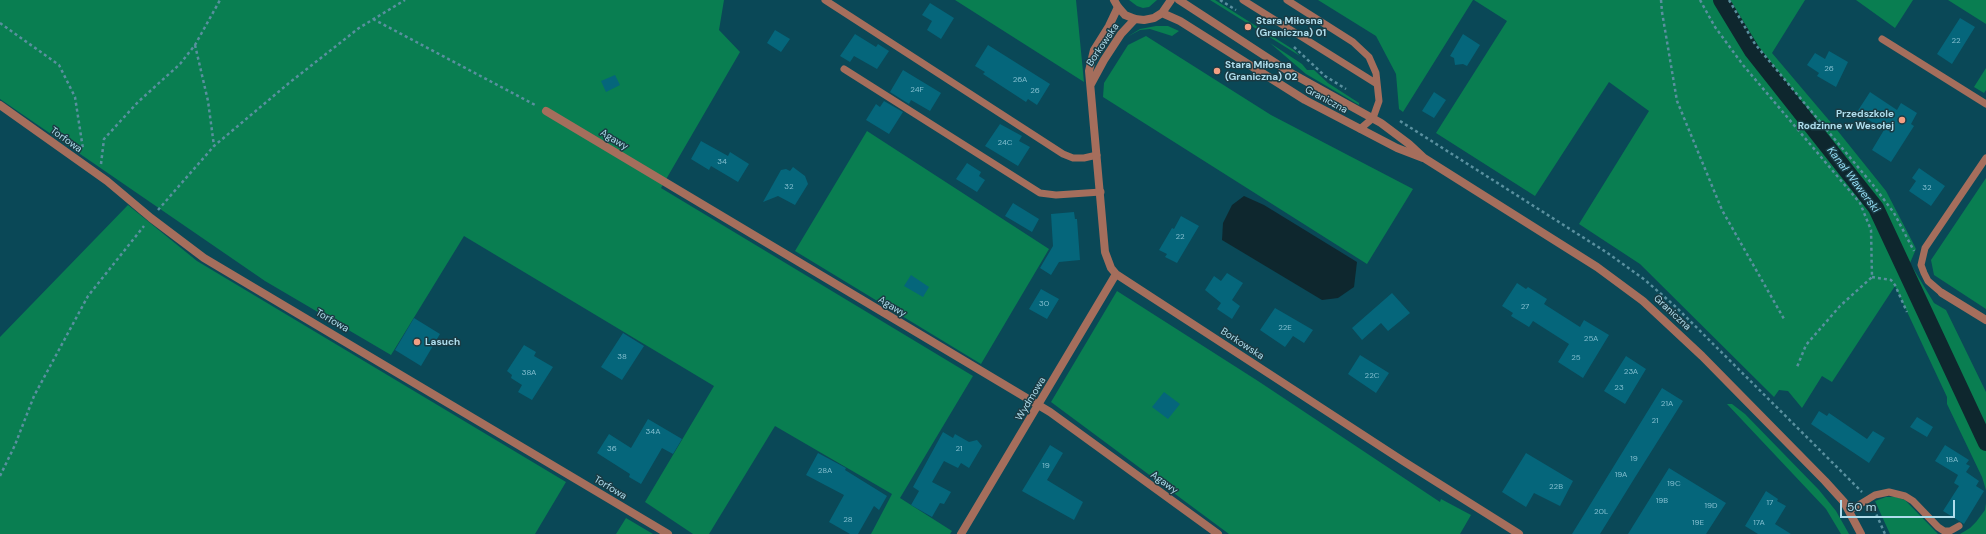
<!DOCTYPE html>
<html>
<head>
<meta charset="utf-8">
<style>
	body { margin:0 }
	#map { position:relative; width:1986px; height:534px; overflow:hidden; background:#0a4857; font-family:"DM Sans",sans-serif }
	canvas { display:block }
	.scale { position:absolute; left:1840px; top:500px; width:115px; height:18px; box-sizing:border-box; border:2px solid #afddec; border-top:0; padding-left:5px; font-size:12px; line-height:14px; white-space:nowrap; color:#afddec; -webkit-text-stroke:3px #1a3b44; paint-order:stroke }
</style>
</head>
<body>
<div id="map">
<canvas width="1986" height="534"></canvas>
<div class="scale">50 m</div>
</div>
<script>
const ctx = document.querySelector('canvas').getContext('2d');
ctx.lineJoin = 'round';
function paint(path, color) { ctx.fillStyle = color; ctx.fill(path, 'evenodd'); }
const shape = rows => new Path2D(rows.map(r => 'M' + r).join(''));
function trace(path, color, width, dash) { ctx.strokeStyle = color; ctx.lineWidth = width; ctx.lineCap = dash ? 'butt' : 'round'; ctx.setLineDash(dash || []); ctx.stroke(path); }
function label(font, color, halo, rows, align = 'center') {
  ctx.font = font + ' "DM Sans",sans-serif'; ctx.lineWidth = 3; ctx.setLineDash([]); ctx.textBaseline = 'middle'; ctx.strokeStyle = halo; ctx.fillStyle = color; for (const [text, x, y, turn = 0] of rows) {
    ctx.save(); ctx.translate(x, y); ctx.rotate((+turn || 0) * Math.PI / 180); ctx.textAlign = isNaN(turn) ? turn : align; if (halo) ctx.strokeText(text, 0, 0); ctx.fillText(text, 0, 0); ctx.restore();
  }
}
paint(shape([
	[0,0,724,0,719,30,740,52,661,188,973,376,900,498,952,531,950,534,871,534,892,494,775,426,709,534,693,534,645,502,714,386,464,236,391,355,265,281,0,99],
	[955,0,1076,0,1084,82],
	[1129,0,1157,0,1149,7,1143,8,1137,6],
	[1210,0,1215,0,1294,50,1300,56],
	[1318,0,1473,0,1403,112,1399,109,1396,74,1376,36],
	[1474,0,1805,0,1772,53,1833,125,1886,191,1912,241,1916,249,1910,263,1934,303,1946,310,1986,392,1986,490,1982,477,1947,404,1947,397,1895,286,1832,382,1822,376,1802,408,1788,391,1779,390,1774,397,1640,264,1579,224,1649,111,1609,82,1535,196,1436,133,1507,21],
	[1856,0,1913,0,1895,28],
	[1948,0,1986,0,1986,24],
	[1156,26,1168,26,1179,31,1172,36,1150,29,1140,30,1127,37,1140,29],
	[1146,36,1271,115,1413,189,1367,264,1103,97,1104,83,1128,45],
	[1270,43,1302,64,1307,70,1314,70,1328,83,1359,103,1359,105,1306,74],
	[1986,68,1986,90,1984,93,1974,87],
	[867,131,1049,249,981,364,795,251],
	[1986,178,1986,309,1934,275,1931,260],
	[128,205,197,261,566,482,535,534,0,534,0,337],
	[1117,291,1258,381,1440,502,1441,499,1471,515,1460,534,1229,534,1051,402],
	[1727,404,1732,404,1745,414,1819,490,1836,511,1849,534,1841,534,1826,509],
	[1886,497,1896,497,1905,500,1938,534,1890,534,1875,501],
	[1986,503,1986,534,1960,534,1970,528,1976,522,1985,510],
	[626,518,653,534,616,534]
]), '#097e51');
paint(shape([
	[1244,196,1264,205,1357,262,1354,287,1338,298,1322,300,1222,240,1223,223,1232,205]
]), '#0e272e');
trace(shape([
	[1721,0,1752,51,1876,208,1986,443]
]), '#0e272e', 16);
paint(shape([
	[930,3,954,18,941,39,927,30,932,21,922,15],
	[1960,18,1975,27,1952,64,1937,54],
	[775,30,790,39,781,52,767,43],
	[855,34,876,47,878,44,889,51,877,69,854,56,850,62,840,56],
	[1463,34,1480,45,1467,66,1463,64,1455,65,1454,58,1450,56],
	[988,45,1050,84,1037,105,1028,99,1026,102,983,74,985,72,975,66],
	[1829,51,1848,62,1836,87,1817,76,1819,73,1807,65,1815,53,1825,59],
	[903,70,941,93,930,111,911,100,909,104,890,92],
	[615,75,620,85,606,92,601,81],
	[1434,92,1446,100,1434,118,1422,111],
	[1870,92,1897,110,1901,103,1917,113,1911,124,1914,126,1891,162,1872,150,1884,130,1857,112],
	[884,101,903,112,889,134,866,120,876,104,880,107],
	[1000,124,1022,136,1019,141,1030,147,1018,166,985,146],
	[701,141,728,156,730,152,749,164,738,182,711,166,709,170,691,159],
	[967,163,981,172,979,176,985,180,977,192,956,179],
	[793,167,805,176,808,184,795,205,778,196,763,202,781,170,786,169,790,171],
	[1919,168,1945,186,1931,206,1909,191,1916,181,1912,178],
	[1013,203,1039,219,1032,232,1005,216],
	[1074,212,1075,219,1077,219,1080,260,1059,262,1051,275,1040,268,1053,246,1051,214],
	[1181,216,1199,226,1177,263,1165,257,1167,254,1159,250,1172,228,1174,229],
	[1227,273,1243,283,1232,300,1240,306,1232,319,1217,309,1221,303,1205,290,1214,276,1221,281],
	[911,275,929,287,923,297,904,286],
	[1517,283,1526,289,1528,287,1547,299,1544,304,1580,327,1584,320,1609,335,1583,378,1558,362,1569,344,1533,321,1529,327,1511,316,1513,313,1502,306],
	[1041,289,1059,299,1047,319,1029,309],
	[1392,293,1410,313,1388,331,1381,323,1362,340,1352,328],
	[1275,308,1313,330,1304,343,1293,336,1285,347,1260,330],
	[414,318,440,334,421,366,395,350],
	[623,333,644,346,622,380,601,367],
	[524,345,536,352,534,356,553,367,532,400,518,392,522,385,511,378,512,375,507,371],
	[1360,355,1389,373,1376,393,1348,374],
	[1626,356,1646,369,1625,404,1604,391],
	[1662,388,1683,401,1634,479,1600,534,1572,534],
	[1164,392,1180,404,1168,419,1152,407],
	[1819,411,1827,416,1829,413,1867,439,1873,431,1885,438,1869,463,1811,424],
	[1917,417,1933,427,1927,437,1910,427],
	[648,419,682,439,673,454,662,448,641,484,629,477,630,474,597,453,609,434,631,448],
	[943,432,953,438,955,434,969,442,977,440,982,446,969,468,961,463,958,468,944,461,932,482,951,492,944,504,940,503,932,517,911,505,919,491,913,487],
	[1050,445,1063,453,1047,480,1083,502,1074,520,1022,491],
	[1945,445,1969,460,1966,464,1970,466,1966,472,1979,481,1976,486,1984,491,1964,524,1943,511,1959,486,1954,483,1958,475,1935,461],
	[818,453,846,468,845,470,887,496,879,510,874,506,858,534,850,534,829,522,844,495,806,475],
	[1526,453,1573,481,1560,506,1534,493,1526,507,1502,492],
	[1669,468,1726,503,1706,534,1628,534],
	[1766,491,1778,499,1777,501,1786,506,1775,524,1791,534,1758,534,1745,526]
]), '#05667b');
trace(shape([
	[1220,0,1236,10],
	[1661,0,1662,12,1677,101,1722,210,1784,319],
	[1700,0,1715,27,1743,65,1860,203,1871,230,1872,277,1840,306,1806,345,1797,367],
	[1729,0,1755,44,1873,185,1894,213,1914,251],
	[373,19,537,106],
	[0,23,59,65,75,97,83,149],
	[195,45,208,101,214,146],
	[1294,47,1325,76,1346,89],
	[1400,121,1606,252,1645,280,1676,307,1862,492],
	[101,164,104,139,138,102,180,64,195,45,220,0],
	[158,210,214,146,289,83,359,28,405,0],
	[1872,277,1891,280,1895,285,1907,312],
	[0,476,15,445,34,396,88,296,144,226],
	[1874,509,1885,534]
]), '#59909f', 2.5, [3, 3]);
trace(shape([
	[825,0,1063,154,1073,158,1084,158,1097,155],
	[1243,0,1377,84],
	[1287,0,1353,42,1369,57,1376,73,1379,101,1373,118,1360,129],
	[1882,39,1986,104],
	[844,69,1040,193,1056,195,1101,192],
	[1942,293,1928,281,1924,273,1921,265,1925,248,1986,158],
	[1849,511,1875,495,1889,492,1905,496,1913,501,1938,527,1944,531,1950,531,1959,526]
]), '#a56e5c', 7);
trace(shape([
	[1118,7,1109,26,1094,50,1089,71,1105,252,1111,268,1116,274,1403,461,1519,534],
	[1091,84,1104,60,1121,34,1135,19],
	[0,105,107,181,151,218,204,258,668,534],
	[546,111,1050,412,1218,534],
	[1942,293,1986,320],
	[961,534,1116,274]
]), '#a56e5c', 8);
trace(shape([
	[1114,0,1118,7,1125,15,1135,19,1144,20,1154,18,1162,13,1171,0],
	[1179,0,1291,73,1381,123,1409,144,1424,158,1597,267,1643,301,1702,356,1825,481,1844,502,1861,534],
	[1162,13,1180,21,1305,100,1397,148,1423,158]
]), '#a56e5c', 8);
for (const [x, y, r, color] of [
	[1248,27,4,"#f39f83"],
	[1217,71,4,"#f39f83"],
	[1902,120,4,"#f39f83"],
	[417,342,4,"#f39f83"]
]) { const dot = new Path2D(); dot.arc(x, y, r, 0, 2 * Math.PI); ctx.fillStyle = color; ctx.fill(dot); trace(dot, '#1a3b44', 1.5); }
label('8px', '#84bfd0', null, [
	["22",1956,41],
	["26",1829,69],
	["26A",1020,80],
	["24F",917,90],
	["26",1035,91],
	["24C",1005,143],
	["34",722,162],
	["32",789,187],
	["32",1927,188],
	["22",1180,237],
	["30",1044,304],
	["27",1525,307],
	["22E",1285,328],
	["25A",1591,339],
	["38",622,357],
	["25",1576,358],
	["23A",1631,372],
	["38A",529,373],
	["22C",1372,376],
	["23",1619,388],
	["21A",1667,404],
	["21",1655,421],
	["34A",653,432],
	["36",612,449],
	["21",959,449],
	["19",1634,459],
	["18A",1952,460],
	["19",1046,466],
	["28A",825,471],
	["19A",1621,475],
	["19C",1674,484],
	["22B",1556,487],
	["19B",1662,501],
	["17",1770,503],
	["19D",1711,506],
	["20L",1601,512],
	["28",848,520],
	["19E",1698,523],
	["17A",1759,523]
]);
label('bold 10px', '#afddec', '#1a3b44', [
	["Stara Miłosna",1256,21],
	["(Graniczna) 01",1256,33],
	["Stara Miłosna",1225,65],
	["(Graniczna) 02",1225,77],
	["Przedszkole",1894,114,"right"],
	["Rodzinne w Wesołej",1894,126,"right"],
	["Lasuch",425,342]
], 'left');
label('10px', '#afddec', '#1a3b44', [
	["Borkowska",1103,45,-56],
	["Graniczna",1326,100,28],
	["Torfowa",66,140,35],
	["Agawy",614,140,31],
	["Agawy",892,307,31],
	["Graniczna",1672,313,43],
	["Torfowa",332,321,30],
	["Borkowska",1242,344,33],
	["Wydmowa",1031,399,-59],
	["Agawy",1164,483,36],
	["Torfowa",610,488,31]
]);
label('italic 11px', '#95dff6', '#1a3b44', [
	["Kanał Wawerski",1853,180,53]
]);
</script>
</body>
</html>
